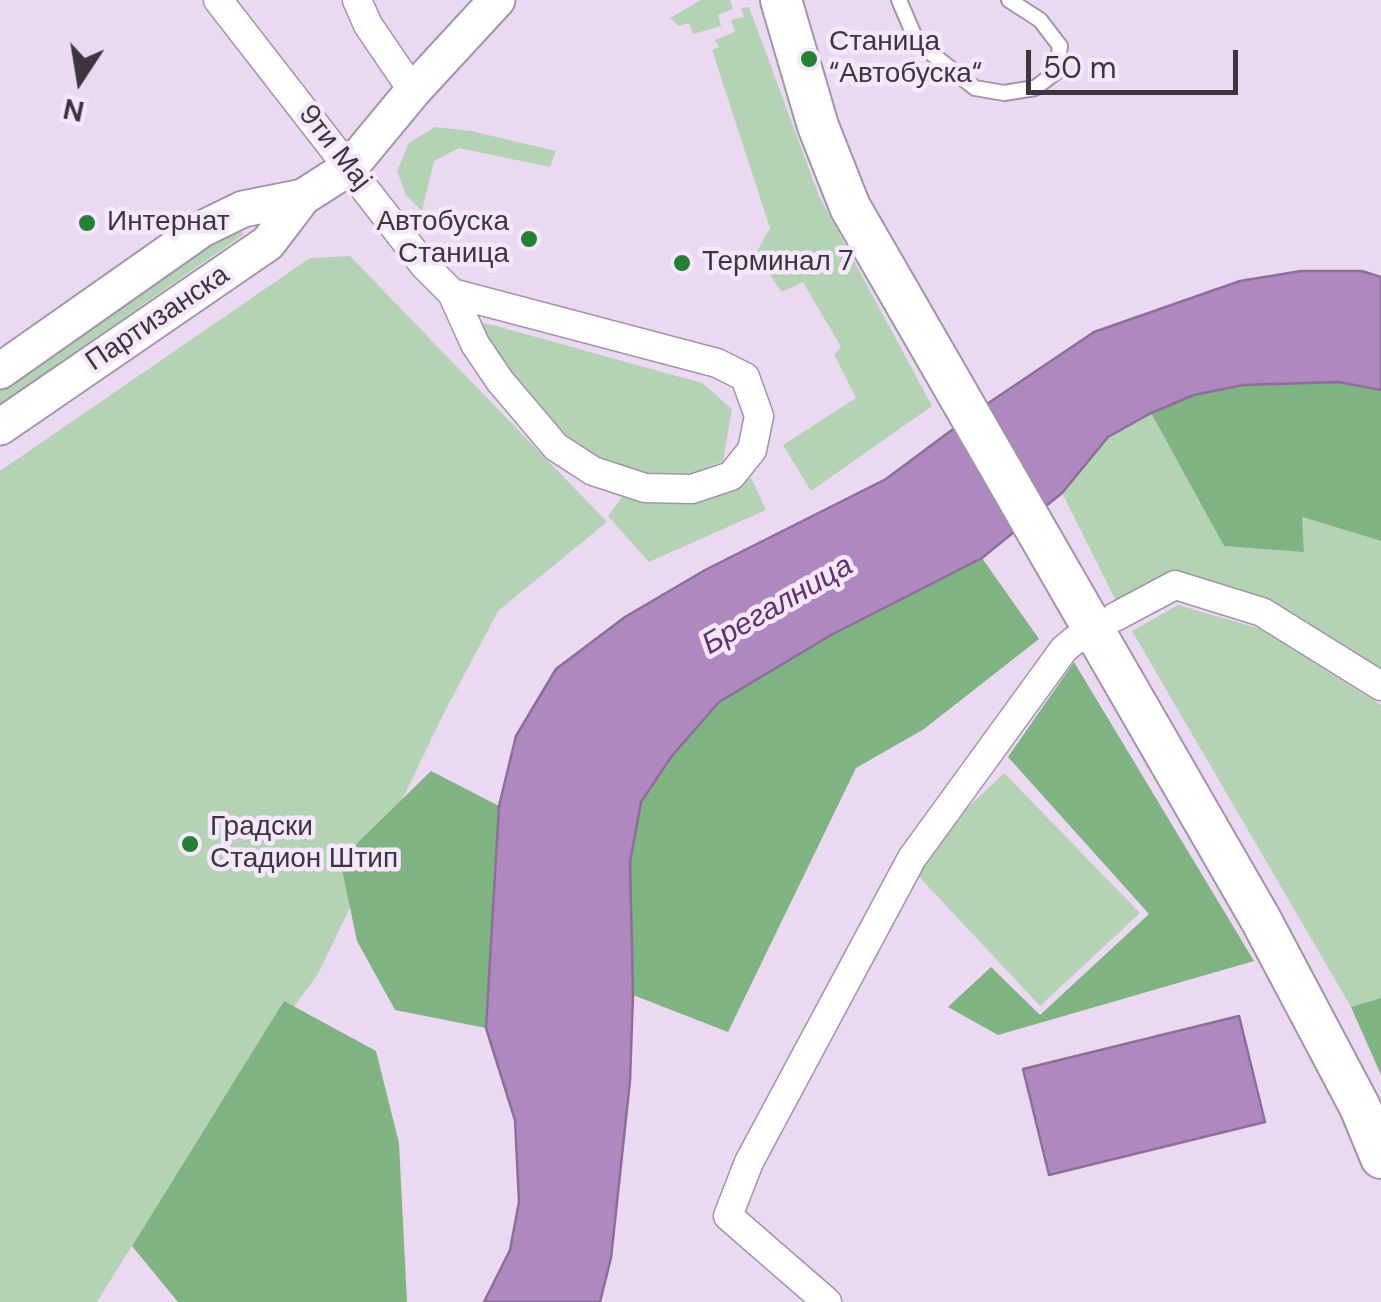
<!DOCTYPE html>
<html>
<head>
<meta charset="utf-8">
<style>
	body { margin:0 }
	#map { position:relative; width:1381px; height:1302px; overflow:hidden; background:#ebd9f2; font-family:"DM Sans",sans-serif }
	canvas { display:block }
	.north { position:absolute; left:30px; top:30px; width:100px; height:100px; -webkit-text-stroke:8px #f6e8fc; paint-order:stroke; rotate:192deg; font-size:28px; font-weight:700; line-height:40px; text-align:center; color:#3d3640 }
	.north::after { content:''; display:block; margin:auto; width:35px; height:45px; background:#3d3640; clip-path:polygon(50% 0,100% 100%,50% 72%,0 100%) }
	.scale { position:absolute; left:1026px; top:50px; width:212px; height:45px; box-sizing:border-box; border:5px solid #3d3640; border-top:0; padding-left:12px; font-size:30px; line-height:35px; white-space:nowrap; color:#3d3640; -webkit-text-stroke:8px #f6e8fc; paint-order:stroke }
</style>
</head>
<body>
<div id="map">
<canvas width="1381" height="1302"></canvas>
<div class="north">N</div>
<div class="scale">50 m</div>
</div>
<script>
const ctx = document.querySelector('canvas').getContext('2d');
ctx.lineJoin = 'round';
function paint(path, color) { ctx.fillStyle = color; ctx.fill(path, 'evenodd'); }
const shape = rows => new Path2D(rows.map(r => 'M' + r).join(''));
function trace(path, color, width, dash) { ctx.strokeStyle = color; ctx.lineWidth = width; ctx.lineCap = dash ? 'butt' : 'round'; ctx.setLineDash(dash || []); ctx.stroke(path); }
function label(font, color, halo, rows, align = 'center') {
  ctx.font = font + ' "DM Sans",sans-serif'; ctx.lineWidth = 9; ctx.setLineDash([]); ctx.textBaseline = 'middle'; ctx.strokeStyle = halo; ctx.fillStyle = color; for (const [text, x, y, turn = 0] of rows) {
    ctx.save(); ctx.translate(x, y); ctx.rotate((+turn || 0) * Math.PI / 180); ctx.textAlign = isNaN(turn) ? turn : align; if (halo) ctx.strokeText(text, 0, 0); ctx.fillText(text, 0, 0); ctx.restore();
  }
}
paint(shape([
	[701,0,730,0,733,9,718,15,721,26,693,34,689,23,679,26,670,18],
	[749,7,819,196,932,406,811,491,783,445,856,398,834,354,841,347,803,282,782,292,755,255,770,228,712,50,719,47,715,40,735,32,731,20,744,17,741,8],
	[435,127,471,131,556,151,550,167,459,148,434,161,422,211,406,195,397,171,409,143],
	[237,227,244,234,0,404,0,390],
	[350,256,607,522,498,611,444,713,318,974,212,1117,97,1302,0,1302,0,471,310,258],
	[475,323,489,324,702,383,732,409,723,461,689,475,648,475,597,463,561,439,485,345],
	[1151,413,1224,546,1304,551,1301,517,1381,541,1381,672,1179,575,1117,603,1062,493,1108,437],
	[751,478,766,510,649,562,608,516,625,493,690,501],
	[1178,605,1261,629,1381,705,1381,998,1351,1007,1132,631],
	[1004,773,1140,913,1040,1006,908,865]
]), '#b3d3b4');
paint(shape([
	[1293,382,1339,382,1381,390,1381,541,1302,517,1304,552,1224,546,1151,413,1194,395,1243,385],
	[982,558,1039,639,924,729,856,768,728,1032,633,995,630,862,641,802,671,757,719,702,831,635],
	[1074,662,1254,961,998,1035,948,1007,991,967,1040,1015,1149,914,1008,757],
	[431,771,499,806,486,1028,395,1010,357,941,340,860],
	[1381,998,1381,1075,1351,1007],
	[284,1001,376,1051,399,1143,407,1302,178,1302,132,1246]
]), '#7fb382');
const water = shape([
	[1301,271,1362,271,1381,277,1381,390,1339,382,1243,385,1194,395,1151,413,1108,437,1062,493,982,558,831,635,719,702,671,757,641,802,630,862,633,995,630,1081,611,1258,600,1302,484,1302,510,1250,519,1202,515,1120,486,1028,499,806,516,736,556,669,625,617,705,570,886,479,984,406,1094,332,1240,281,1301,271],
	[1239,1016,1265,1122,1049,1175,1023,1069,1239,1016]
]);
paint(water, '#ae88be');
trace(water, '#8c6f98', 2.5);
const service = shape([
	[899,0,917,42,975,88,1004,93,1035,88,1056,72,1060,46,1040,20,1009,0]
]);
const minor = shape([
	[218,0,424,265,452,293,475,344,500,381,556,447,593,471,645,488,692,489,731,476,752,450,759,416,745,377,717,363,452,293],
	[357,0,368,25,413,91],
	[1115,617,1175,585,1262,612,1381,686],
	[827,1302,728,1216,749,1162,912,858,1064,649,1075,640]
]);
const tertiary = shape([
	[0,371,202,229,243,209,303,197,350,167,413,91,497,0],
	[0,427,268,243,303,197]
]);
const secondary = shape([
	[781,0,818,126,850,207,1261,920,1360,1107,1381,1158]
]);
trace(service, '#a393ab', 18);
trace(minor, '#a393ab', 31);
trace(tertiary, '#a393ab', 39);
trace(secondary, '#a393ab', 44);
trace(service, '#fff', 14);
trace(minor, '#fff', 28);
trace(tertiary, '#fff', 35);
trace(secondary, '#fff', 40);
for (const [x, y, r, color] of [
	[809,59,10,"#238133"],
	[87,223,10,"#238133"],
	[529,239,10,"#238133"],
	[682,263,10,"#238133"],
	[190,844,10,"#238133"]
]) { const dot = new Path2D(); dot.arc(x, y, r, 0, 2 * Math.PI); ctx.fillStyle = color; ctx.fill(dot); trace(dot, '#f6e8fc', 4); }
label('28px', '#3d3640', '#f6e8fc', [
	["Станица",829,43],
	["“Автобуска“",829,75],
	["Интернат",107,223],
	["Автобуска",509,223,"right"],
	["Станица",509,255,"right"],
	["Терминал 7",702,263],
	["Градски",210,828],
	["Стадион Штип",210,860]
], 'left');
label('28px', '#3d3640', '#f6e8fc', [
	["9ти Мај",334,148,52],
	["Партизанска",158,319,-34]
]);
label('italic 30px', '#613174', '#f6e8fc', [
	["Брегалница",778,606,-30]
]);
</script>
</body>
</html>
